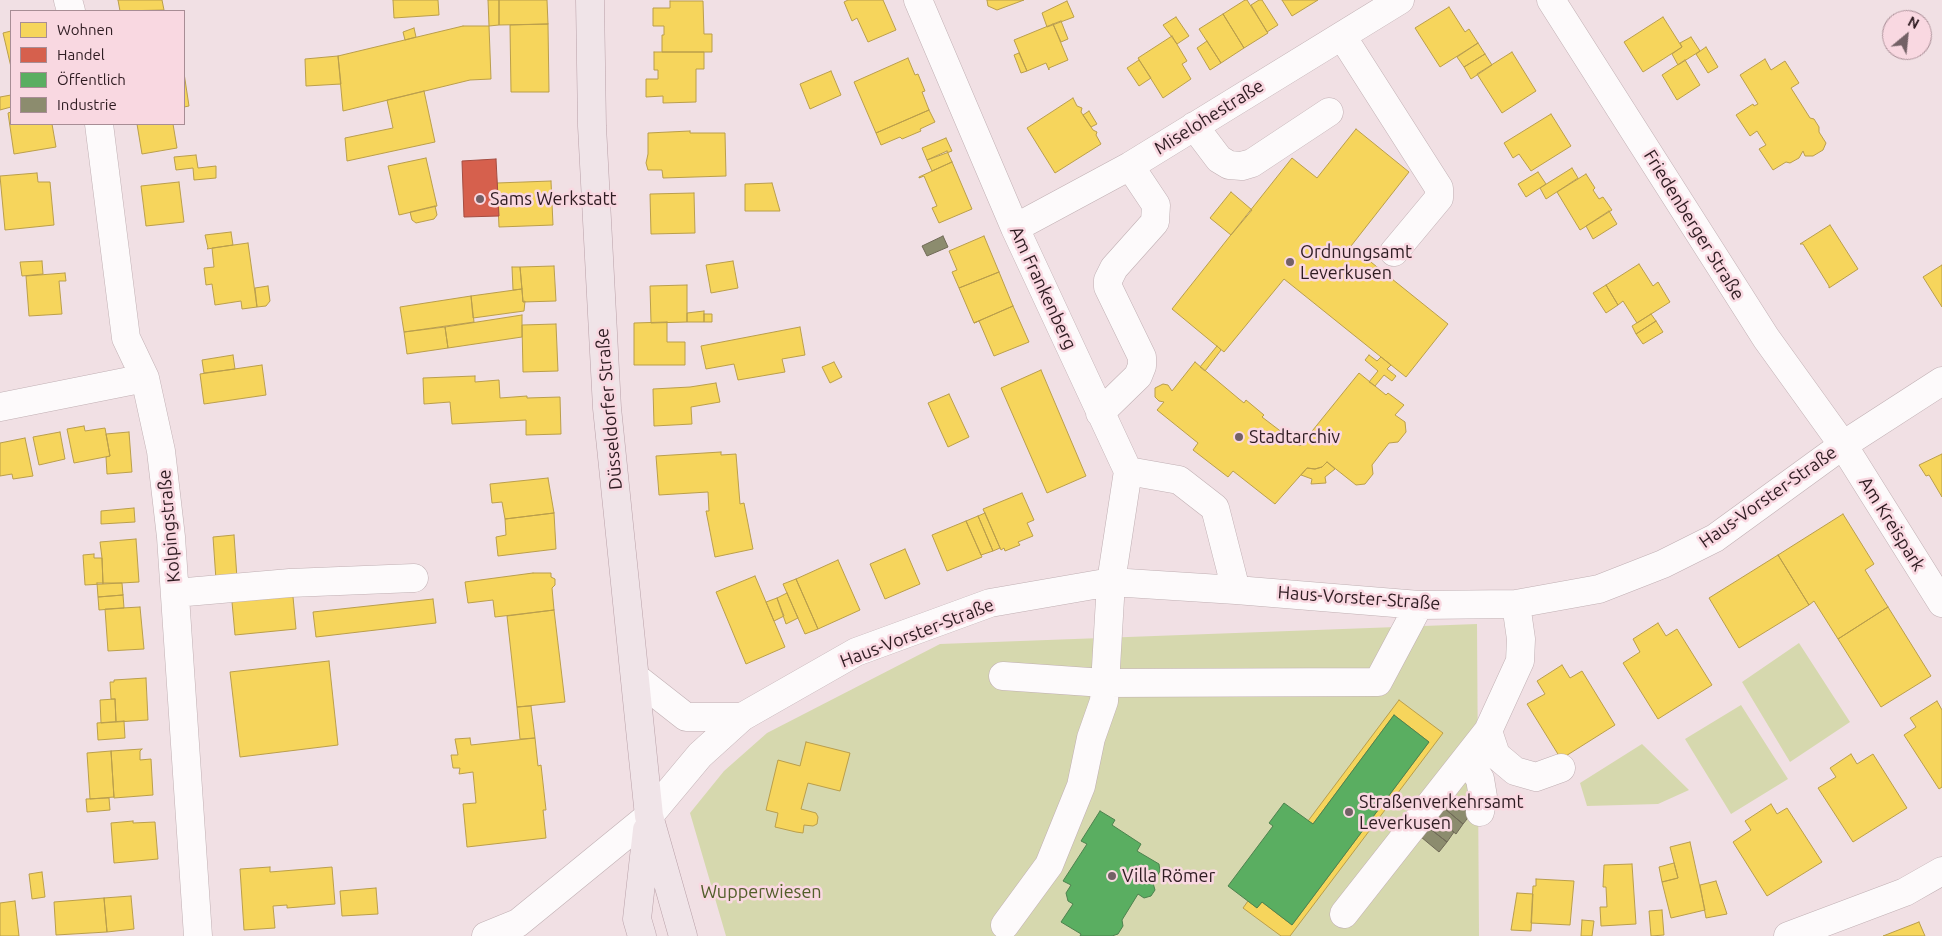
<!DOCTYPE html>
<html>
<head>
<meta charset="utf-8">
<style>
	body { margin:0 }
	#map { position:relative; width:1942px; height:936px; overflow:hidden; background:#f1e0e4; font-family:Ubuntu,sans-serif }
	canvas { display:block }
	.legend { position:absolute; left:10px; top:10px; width:175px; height:115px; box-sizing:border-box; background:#f9d8e1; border:1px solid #a88d95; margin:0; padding:6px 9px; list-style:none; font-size:15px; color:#2f1c22 }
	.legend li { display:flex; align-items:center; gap:10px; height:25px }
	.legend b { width:25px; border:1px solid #a88d95 }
	.north { position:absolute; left:1882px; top:10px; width:50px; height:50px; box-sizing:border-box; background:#f9d8e1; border:1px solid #a88d95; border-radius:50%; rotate:28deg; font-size:14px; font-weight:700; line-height:20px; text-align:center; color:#2f1c22 }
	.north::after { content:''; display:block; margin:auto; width:18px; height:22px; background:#736166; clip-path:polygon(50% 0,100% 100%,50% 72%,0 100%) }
</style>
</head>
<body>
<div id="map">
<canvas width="1942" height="936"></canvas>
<ul class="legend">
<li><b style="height:14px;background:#f6d55c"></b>Wohnen</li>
<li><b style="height:14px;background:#d6604d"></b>Handel</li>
<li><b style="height:14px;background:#5aae61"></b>Öffentlich</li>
<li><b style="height:14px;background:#8c8c6e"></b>Industrie</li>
</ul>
<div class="north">N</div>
</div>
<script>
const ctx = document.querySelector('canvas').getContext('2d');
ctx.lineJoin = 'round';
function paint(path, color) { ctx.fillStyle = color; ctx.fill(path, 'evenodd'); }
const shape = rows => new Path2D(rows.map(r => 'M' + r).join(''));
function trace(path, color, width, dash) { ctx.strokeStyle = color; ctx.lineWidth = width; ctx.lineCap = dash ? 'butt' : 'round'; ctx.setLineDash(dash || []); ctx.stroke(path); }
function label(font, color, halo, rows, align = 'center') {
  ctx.font = font + ' Ubuntu,sans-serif'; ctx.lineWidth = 5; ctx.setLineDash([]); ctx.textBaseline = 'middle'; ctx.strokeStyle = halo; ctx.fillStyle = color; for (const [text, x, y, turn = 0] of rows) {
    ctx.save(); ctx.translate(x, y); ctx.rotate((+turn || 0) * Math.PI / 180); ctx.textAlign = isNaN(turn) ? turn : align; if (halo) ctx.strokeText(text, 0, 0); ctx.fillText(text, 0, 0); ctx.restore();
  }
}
paint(shape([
	[1477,624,1479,936,726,936,690,813,724,771,767,733,940,644],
	[1799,643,1850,722,1790,762,1742,682],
	[1741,705,1788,779,1731,814,1685,739],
	[1642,744,1689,790,1658,804,1587,806,1580,783]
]), '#d6d8ae');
const homes = shape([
	[118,0,162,0,164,10,120,11,118,0],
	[393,0,438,0,439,15,394,18,393,0],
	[488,0,499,0,499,25,489,26,488,0],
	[499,0,547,0,548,24,499,25,499,0],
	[848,0,883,0,896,30,868,42,857,18,852,21,844,2,848,0],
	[987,0,1024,0,997,10,988,6,987,0],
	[1245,0,1247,0,1268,33,1244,48,1223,14,1245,0],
	[1259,0,1262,0,1278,25,1267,32,1251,5,1259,0],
	[1282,0,1318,0,1292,16,1282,0],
	[670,1,703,1,704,34,712,34,712,52,662,52,662,35,664,35,664,26,653,26,653,8,670,8,670,1],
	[1067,1,1074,17,1047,27,1042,13,1067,1],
	[1449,7,1465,32,1469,29,1478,43,1440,67,1415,28,1449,7],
	[1223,14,1244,48,1221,63,1199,29,1223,14],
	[1176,17,1189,36,1177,44,1163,25,1176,17],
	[1663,17,1682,47,1643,72,1624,42,1663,17],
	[1061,21,1068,39,1061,42,1053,24,1061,21],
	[548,24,549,92,511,92,510,25,548,24],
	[1053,24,1068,60,1049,68,1049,70,1046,63,1027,71,1014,40,1053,24],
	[463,26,489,26,491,79,470,80,343,111,338,56,463,26],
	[414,28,416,37,405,40,403,32,414,28],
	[11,31,11,67,3,33,11,31],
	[1172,36,1187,61,1182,64,1191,79,1163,98,1138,58,1172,36],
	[1691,37,1700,51,1678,65,1672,54,1682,47,1680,43,1691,37],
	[1207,41,1221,63,1210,70,1197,48,1207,41],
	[1478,43,1485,54,1464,67,1457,57,1478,43],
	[1706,47,1718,67,1708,73,1696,54,1706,47],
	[654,52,704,52,704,69,696,69,696,102,663,103,663,96,646,97,646,79,658,79,658,70,654,70,654,52],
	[1512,52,1536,91,1502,113,1477,74,1512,52],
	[1019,53,1027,71,1021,73,1014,55,1019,53],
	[1485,54,1492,65,1471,79,1464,67,1485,54],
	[338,56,341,84,306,86,305,59,338,56],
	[908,58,915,75,918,74,925,91,922,92,929,110,876,133,854,82,908,58],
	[1765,59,1771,70,1785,61,1799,83,1791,88,1810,118,1814,119,1819,127,1819,132,1826,143,1823,150,1813,156,1805,156,1803,151,1799,158,1790,163,1786,162,1773,170,1759,149,1766,145,1757,131,1750,136,1736,115,1753,104,1754,106,1758,104,1740,75,1765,59],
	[1139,60,1151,78,1139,86,1127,68,1139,60],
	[1685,60,1700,85,1677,100,1662,75,1685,60],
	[831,71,841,95,810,109,800,84,831,71],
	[184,73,189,106,184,107,184,73],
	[424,91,435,142,347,161,345,138,393,128,387,100,424,91],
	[11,95,11,107,0,110,0,97,11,95],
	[1073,98,1077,106,1082,108,1081,112,1093,130,1097,132,1096,135,1101,144,1055,173,1027,128,1073,98],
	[929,110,935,122,920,129,921,131,902,139,900,137,881,145,876,133,929,110],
	[1089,111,1097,124,1091,127,1083,115,1089,111],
	[11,112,11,124,52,124,56,147,14,154,8,113,11,112],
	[1551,114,1571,146,1531,171,1519,154,1513,158,1504,143,1551,114],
	[137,124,173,124,177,148,142,154,137,124],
	[1356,129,1409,172,1351,246,1448,324,1406,377,1284,279,1224,352,1172,309,1292,158,1317,178,1356,129],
	[690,131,690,133,725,133,726,176,663,178,662,170,648,170,646,163,648,154,648,133,690,131],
	[946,138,952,151,927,160,922,148,946,138],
	[947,151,952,162,932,171,927,160,947,151],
	[196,155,198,168,216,166,216,178,194,180,193,168,176,170,174,157,196,155],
	[426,158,437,206,399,215,388,166,426,158],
	[952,162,972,209,939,223,932,208,937,206,924,176,919,178,919,177,952,162],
	[1572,168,1578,178,1546,199,1540,188,1572,168],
	[1538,172,1546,184,1526,197,1518,184,1538,172],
	[37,173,38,182,50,182,54,225,5,230,0,176,37,173],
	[1586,174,1595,188,1593,190,1599,199,1603,197,1612,210,1580,230,1557,192,1586,174],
	[551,181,553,225,499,227,497,183,551,181],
	[179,182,184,222,146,226,141,186,179,182],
	[772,183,780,211,745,211,745,184,772,183],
	[1231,192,1252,210,1231,235,1210,218,1231,192],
	[694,193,695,233,651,234,650,194,694,193],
	[435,206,437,215,434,219,416,223,412,220,410,212,435,206],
	[1609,211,1617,224,1593,239,1586,226,1609,211],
	[1830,225,1858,269,1829,288,1829,286,1803,244,1800,244,1830,225],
	[231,232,233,245,207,249,208,248,205,235,231,232],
	[984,236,999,272,959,288,952,272,957,270,949,251,984,236],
	[248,243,257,307,242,309,241,301,215,305,212,284,206,285,204,268,214,267,212,248,248,243],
	[42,261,43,274,22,276,20,262,42,261],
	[733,261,738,288,711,293,706,265,733,261],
	[1639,264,1653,286,1658,282,1670,302,1637,323,1623,301,1618,305,1606,285,1639,264],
	[1942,265,1942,307,1923,277,1942,265],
	[554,266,556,301,523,302,520,267,554,266],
	[512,267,520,267,522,289,513,290,512,267],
	[999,272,1013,306,974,323,959,288,999,272],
	[65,273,66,281,59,281,62,314,29,316,26,276,65,273],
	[687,285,687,322,651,323,650,286,687,285],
	[1606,285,1618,305,1606,313,1593,293,1606,285],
	[268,286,270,301,266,306,257,307,255,288,268,286],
	[522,289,523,302,525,301,524,311,473,318,471,296,522,289],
	[471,296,474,322,404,332,400,307,471,296],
	[1013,306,1029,342,994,356,979,321,974,323,1013,306],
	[704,311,704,322,687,322,687,313,704,311],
	[704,314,712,314,712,322,704,322,704,314],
	[1651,314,1656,321,1636,334,1632,326,1651,314],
	[522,315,522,337,448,348,445,327,522,315],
	[1656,321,1663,332,1643,344,1636,334,1656,321],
	[667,322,667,342,685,342,685,365,634,365,634,323,667,322],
	[556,324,558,371,523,372,522,325,556,324],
	[445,327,448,348,407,354,404,332,445,327],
	[800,327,805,355,782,359,785,372,738,380,734,364,706,369,701,346,800,327],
	[1217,346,1221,350,1205,371,1200,367,1217,346],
	[233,355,235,369,204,373,202,360,233,355],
	[1369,355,1377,361,1381,357,1391,365,1387,369,1396,376,1392,381,1384,375,1375,386,1369,382,1378,371,1365,360,1369,355],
	[834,362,842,377,830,383,822,367,834,362],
	[1195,362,1239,399,1244,403,1246,400,1264,415,1262,417,1300,446,1359,373,1386,395,1388,393,1404,405,1395,415,1405,422,1406,432,1398,442,1389,443,1372,465,1373,474,1365,484,1356,485,1327,462,1322,467,1315,469,1307,468,1275,504,1233,471,1228,477,1193,450,1198,443,1157,410,1164,402,1159,401,1155,397,1155,388,1163,384,1168,385,1172,391,1195,362],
	[262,365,266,395,204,404,200,374,262,365],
	[1041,370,1086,476,1047,493,1001,388,1041,370],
	[475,376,475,382,499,380,500,398,527,396,527,398,560,397,561,434,526,435,526,420,452,424,450,402,424,404,423,378,475,376],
	[716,383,720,402,691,407,692,424,654,426,653,389,690,387,716,383],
	[949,394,969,437,948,447,928,403,949,394],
	[84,426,85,431,105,428,110,456,74,463,67,429,84,426],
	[60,432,65,459,39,465,33,437,60,432],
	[129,432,132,472,107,474,106,457,110,456,106,434,129,432],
	[25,438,33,476,13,479,12,474,0,476,0,443,25,438],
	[721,452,721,455,736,454,740,504,744,503,753,549,715,557,706,511,709,511,708,492,659,495,656,456,721,452],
	[1942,454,1942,497,1929,475,1926,476,1919,465,1942,454],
	[1327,462,1335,469,1325,477,1326,483,1311,484,1312,479,1301,475,1307,468,1315,469,1322,467,1327,462],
	[548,478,554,513,505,519,502,502,492,503,490,484,548,478],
	[1022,493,1034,520,1027,523,1033,536,1018,542,1020,545,1005,551,1004,548,1001,550,983,509,1022,493],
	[134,508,135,522,101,524,101,511,134,508],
	[554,513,556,549,498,556,496,537,506,535,505,519,554,513],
	[985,513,1000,548,993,551,978,516,985,513],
	[1843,514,1874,564,1865,570,1888,607,1838,639,1814,601,1809,605,1778,555,1843,514],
	[978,516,993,551,981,555,966,521,978,516],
	[966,521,982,557,947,571,932,535,966,521],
	[234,535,237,578,216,580,213,537,234,535],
	[136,539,139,582,103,584,102,558,100,542,136,539],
	[905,549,920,584,885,599,870,564,905,549],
	[94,554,94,558,102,558,103,584,85,585,83,555,94,554],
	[1778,555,1809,605,1739,648,1709,598,1778,555],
	[838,560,860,610,818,629,796,579,838,560],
	[533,573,551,573,551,577,555,579,555,585,552,588,554,610,495,617,493,600,468,603,465,582,533,573],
	[755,576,785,647,746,664,716,592,755,576],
	[796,579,818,629,805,634,783,584,796,579],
	[97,583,122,583,123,595,98,597,97,583],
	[292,586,296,629,235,635,231,591,292,586],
	[787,593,798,618,786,624,777,598,787,593],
	[123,595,124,608,99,610,98,597,123,595],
	[777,598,784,616,774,621,766,602,777,598],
	[433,599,436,623,316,637,313,612,433,599],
	[140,607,144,649,108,651,105,609,140,607],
	[1888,607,1931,676,1881,707,1838,639,1888,607],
	[554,610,565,702,517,707,507,616,554,610],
	[1658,623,1666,636,1677,629,1712,685,1658,719,1623,663,1640,652,1633,639,1658,623],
	[329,661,338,745,240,757,230,672,329,661],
	[1562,665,1570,678,1582,671,1615,725,1561,759,1527,704,1545,694,1537,681,1562,665],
	[146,678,148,720,116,722,115,699,111,699,110,682,114,682,114,680,146,678],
	[115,699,116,722,101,723,100,700,115,699],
	[1399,700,1443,733,1290,936,1281,936,1243,908,1248,901,1257,908,1262,902,1292,925,1429,742,1394,715,1313,824,1308,821,1399,700],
	[1937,701,1942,710,1942,787,1939,789,1904,735,1916,727,1910,718,1937,701],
	[531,706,535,738,520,739,517,707,531,706],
	[124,721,125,738,98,740,97,723,124,721],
	[470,738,471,745,535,738,538,766,541,765,546,810,543,810,546,838,467,847,463,804,476,803,473,772,459,774,460,768,453,768,451,755,458,755,455,739,470,738],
	[806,742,850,753,840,791,808,783,801,809,816,813,818,817,817,824,813,826,804,825,803,833,796,832,775,827,778,813,766,810,778,760,800,766,806,742],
	[142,749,140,751,140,760,151,759,153,795,114,798,111,751,142,749],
	[111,751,114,797,90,799,87,753,111,751],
	[1851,754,1857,764,1873,754,1907,808,1853,842,1818,788,1836,777,1830,768,1851,754],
	[109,798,110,810,87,812,86,799,109,798],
	[1771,804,1777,814,1787,808,1822,862,1767,896,1733,842,1751,830,1745,821,1771,804],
	[133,821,133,823,155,822,158,859,114,863,111,823,133,821],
	[1690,842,1705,910,1671,918,1662,882,1678,878,1670,847,1690,842],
	[1674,863,1678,878,1662,882,1659,867,1674,863],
	[1632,864,1636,924,1601,926,1600,907,1607,907,1606,887,1603,887,1604,865,1632,864],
	[270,867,270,872,332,867,335,904,287,908,287,905,273,906,275,928,244,930,240,869,270,867],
	[42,872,45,897,32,899,29,874,42,872],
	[1536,879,1574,881,1570,925,1531,923,1533,886,1536,886,1536,879],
	[1716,881,1727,914,1706,918,1700,885,1716,881],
	[376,888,378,914,342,916,340,891,376,888],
	[1517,893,1533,894,1531,931,1511,930,1517,893],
	[131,896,134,929,107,932,104,898,131,896],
	[104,898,107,932,56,935,54,902,104,898],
	[15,901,19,936,0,936,0,903,15,901],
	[1662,910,1664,935,1651,936,1649,911,1662,910],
	[1582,920,1594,921,1592,936,1581,936,1582,920],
	[1919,922,1925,936,1883,936,1919,922]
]);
paint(homes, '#f6d55c');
trace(homes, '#ba9e4b', 1);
const shops = shape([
	[496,159,499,216,464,217,462,161,496,159]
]);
paint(shops, '#d6604d');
trace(shops, '#a44c40', 1);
const public = shape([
	[1394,715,1429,742,1292,925,1262,902,1257,908,1228,886,1273,826,1269,823,1284,803,1313,824,1394,715],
	[1100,811,1115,820,1112,825,1141,844,1137,851,1159,864,1160,871,1153,883,1155,890,1151,896,1144,898,1138,894,1122,920,1123,926,1118,934,1112,936,1080,936,1081,934,1061,922,1073,904,1068,901,1066,893,1071,885,1063,881,1087,844,1081,841,1100,811]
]);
paint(public, '#5aae61');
trace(public, '#4d824e', 1);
const industry = shape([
	[943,236,948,247,927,256,922,246,943,236],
	[1452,799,1471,814,1463,824,1444,808,1452,799],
	[1444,808,1463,824,1456,834,1436,818,1444,808],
	[1436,818,1454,832,1447,842,1429,828,1436,818],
	[1429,828,1447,842,1439,852,1421,837,1429,828]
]);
paint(industry, '#8c8c6e');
trace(industry, '#706a57', 1);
const minor = shape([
	[68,0,71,11],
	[918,0,1015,228,1128,471,1111,582,1104,701,1091,738,1081,786,1049,865,1005,925],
	[1551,0,1766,338,1843,445,1942,603],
	[1342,36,1439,188,1439,198,1394,252],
	[99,124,126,338,145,378,161,451,171,537,198,936],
	[1194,126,1219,159,1229,165,1242,166,1252,163,1329,112],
	[1015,228,1130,166,1400,0],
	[0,407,145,378],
	[1100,413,1138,376,1142,366,1142,357,1108,287,1108,280,1114,268,1155,222,1156,205,1130,166],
	[1128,471,1179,480,1215,508,1236,590],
	[175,593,290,583,414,578],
	[1003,676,1104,683,1378,682,1419,605],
	[635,677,686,717,742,717],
	[1488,731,1496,755,1515,771,1536,777,1561,768],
	[1467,759,1480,779,1483,797,1480,812],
	[1344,914,1488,731,1520,661,1521,639,1516,604],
	[486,936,518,923,649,816,700,755,742,717,856,652,990,603,1111,582,1236,590,1419,605,1516,604,1599,589,1663,564,1715,538,1843,445,1942,381],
	[1788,936,1905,892,1942,871]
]);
const major = shape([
	[590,0,592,126,607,408,649,816,683,936],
	[642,936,637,919,647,830]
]);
trace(minor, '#c0afb3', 29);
trace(major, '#b9a0a8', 29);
trace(minor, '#fdfafb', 28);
trace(major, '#f0e4e8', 28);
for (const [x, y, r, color] of [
	[480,199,5,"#736166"],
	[1290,262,5,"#736166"],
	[1239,437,5,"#736166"],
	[1349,812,5,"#736166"],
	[1112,876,5,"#736166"]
]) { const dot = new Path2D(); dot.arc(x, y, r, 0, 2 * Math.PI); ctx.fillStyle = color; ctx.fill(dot); trace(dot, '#f9d8e1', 2); }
label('18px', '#2f1c22', '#f9d8e1', [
	["Miselohestraße",1209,117,-32],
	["Friedenberger Straße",1694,225,58],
	["Am Frankenberg",1043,288,65],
	["Düsseldorfer Straße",609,409,-95],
	["Haus-Vorster-Straße",1768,497,-35],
	["Am Kreispark",1892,524,58],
	["Kolpingstraße",169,526,-95],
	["Haus-Vorster-Straße",1359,598,4],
	["Haus-Vorster-Straße",917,633,-21]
]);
label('18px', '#2f1c22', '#f9d8e1', [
	["Sams Werkstatt",490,199],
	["Ordnungsamt",1300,252],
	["Leverkusen",1300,273],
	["Stadtarchiv",1249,437],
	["Straßenverkehrsamt",1359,802],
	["Leverkusen",1359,823],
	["Villa Römer",1122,876]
], 'left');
label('18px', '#525e2a', '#f9d8e1', [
	["Wupperwiesen",761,892]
]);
</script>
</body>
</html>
